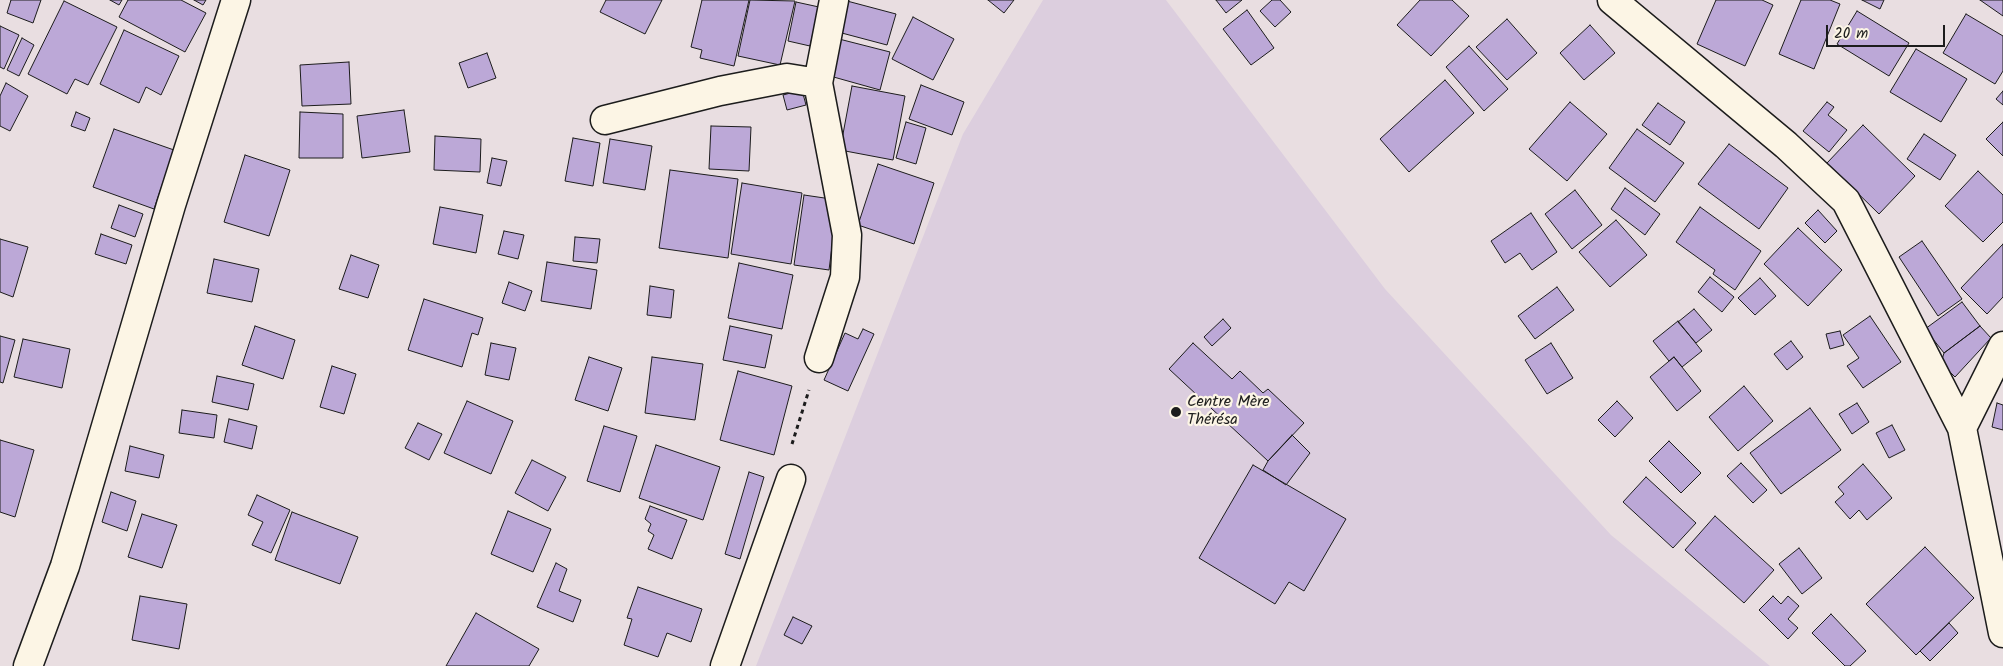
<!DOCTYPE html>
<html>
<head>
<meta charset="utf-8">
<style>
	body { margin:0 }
	#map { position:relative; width:2003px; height:666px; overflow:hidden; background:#e9dee1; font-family:Kalam,sans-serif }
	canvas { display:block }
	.scale { position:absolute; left:1826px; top:25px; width:119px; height:22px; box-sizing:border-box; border:2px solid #1c1c1c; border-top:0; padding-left:6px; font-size:15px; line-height:18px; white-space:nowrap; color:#1c1c1c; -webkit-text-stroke:4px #fcf5e5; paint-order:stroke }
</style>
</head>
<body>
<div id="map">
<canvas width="2003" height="666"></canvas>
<div class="scale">20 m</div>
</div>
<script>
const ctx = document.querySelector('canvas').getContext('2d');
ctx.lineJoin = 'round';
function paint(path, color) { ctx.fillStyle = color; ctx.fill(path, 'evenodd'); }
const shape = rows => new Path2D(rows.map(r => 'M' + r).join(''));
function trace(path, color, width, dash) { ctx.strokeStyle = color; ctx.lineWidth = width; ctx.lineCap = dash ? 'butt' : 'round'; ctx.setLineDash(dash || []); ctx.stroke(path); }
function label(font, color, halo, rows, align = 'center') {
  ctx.font = font + ' Kalam,sans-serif'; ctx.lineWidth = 4.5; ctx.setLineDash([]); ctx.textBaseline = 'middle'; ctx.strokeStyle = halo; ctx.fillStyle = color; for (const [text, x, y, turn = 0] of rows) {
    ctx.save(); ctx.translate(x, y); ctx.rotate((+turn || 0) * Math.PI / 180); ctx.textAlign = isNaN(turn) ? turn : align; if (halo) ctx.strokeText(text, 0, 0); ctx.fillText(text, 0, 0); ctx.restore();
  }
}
paint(shape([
	[1043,0,1166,0,1385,289,1611,535,1770,666,756,666,963,134]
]), '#dccede');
const building = shape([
	[11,0,41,0,33,23,7,13,11,0],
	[110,0,122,0,119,5,110,0],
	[128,0,181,0,206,13,185,52,119,17,128,0],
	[194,0,206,0,203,5,194,0],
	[606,0,662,0,645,34,600,12,606,0],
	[702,0,749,0,734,66,700,58,702,50,691,47,702,0],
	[750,0,795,1,780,65,738,56,750,0],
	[988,0,1014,0,1004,13,988,0],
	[1216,0,1242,0,1226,13,1216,0],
	[1272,0,1280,0,1291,12,1275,27,1260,11,1272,0],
	[1420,0,1452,0,1469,16,1431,56,1397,25,1420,0],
	[1716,0,1762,0,1773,5,1745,66,1697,44,1716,0],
	[1801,0,1830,0,1840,4,1814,69,1779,54,1801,0],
	[1862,0,1884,0,1880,9,1862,0],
	[1980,0,2003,0,2003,16,1980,0],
	[64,1,117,27,88,85,75,79,67,94,28,74,64,1],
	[847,1,896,14,887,45,838,32,847,1],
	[796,2,819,7,810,46,788,41,796,2],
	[1247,10,1274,48,1251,65,1223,29,1247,10],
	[1857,11,1909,43,1889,76,1837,44,1857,11],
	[1966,14,2003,36,2003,71,1995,84,1943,53,1966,14],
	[913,17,954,39,933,80,892,59,913,17],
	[1507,19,1537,53,1507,80,1476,47,1507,19],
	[1590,25,1615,53,1584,80,1560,53,1590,25],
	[0,26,19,35,4,69,0,67,0,26],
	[124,30,179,56,161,95,146,87,139,103,100,84,124,30],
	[22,38,34,45,19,76,7,70,22,38],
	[839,39,890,52,880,90,830,76,839,39],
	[1469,46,1508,89,1484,111,1446,67,1469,46],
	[1916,49,1967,79,1941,122,1890,92,1916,49],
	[487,53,496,78,468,88,459,63,487,53],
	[349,62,351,104,302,106,300,65,349,62],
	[1445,80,1474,113,1409,172,1380,139,1445,80],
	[6,83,28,96,10,131,0,126,0,96,6,83],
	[921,85,964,102,952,135,909,119,921,85],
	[852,86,905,96,893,160,840,150,852,86],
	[802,90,806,105,787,110,783,95,802,90],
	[2003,91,2003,105,1996,99,2003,91],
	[1570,102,1607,134,1567,181,1529,149,1570,102],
	[1827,102,1834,107,1828,115,1847,130,1829,152,1803,131,1827,102],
	[1658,103,1685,122,1670,145,1642,125,1658,103],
	[404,110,410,152,362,158,357,116,404,110],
	[76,112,90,118,85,131,71,126,76,112],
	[300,112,343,114,343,158,299,158,300,112],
	[906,122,926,128,916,164,896,158,906,122],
	[2003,122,2003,156,1986,139,2003,122],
	[1863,125,1915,176,1879,214,1827,163,1863,125],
	[711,126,751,127,749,171,709,169,711,126],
	[114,129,174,150,154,209,93,187,114,129],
	[1637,129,1684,163,1655,202,1609,168,1637,129],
	[1924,134,1956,155,1940,180,1907,159,1924,134],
	[435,136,481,139,480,172,434,170,435,136],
	[573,138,600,143,593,186,565,181,573,138],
	[610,139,652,146,645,190,603,183,610,139],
	[1729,144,1788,188,1759,229,1698,184,1729,144],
	[245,155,290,170,269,236,224,222,245,155],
	[492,158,507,161,501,186,487,183,492,158],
	[878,164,934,183,914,244,858,225,878,164],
	[670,170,738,179,728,258,659,248,670,170],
	[1978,171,2003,195,2003,222,1983,242,1945,206,1978,171],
	[742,183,802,193,791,264,731,254,742,183],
	[1625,188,1660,214,1645,235,1611,209,1625,188],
	[1575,190,1602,225,1572,249,1545,214,1575,190],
	[804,195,838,200,829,270,794,265,804,195],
	[119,205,143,214,135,237,111,228,119,205],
	[440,207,483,215,476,253,433,244,440,207],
	[1700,207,1761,251,1735,290,1713,274,1715,270,1676,242,1700,207],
	[1818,210,1837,231,1825,243,1805,223,1818,210],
	[1531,213,1557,252,1532,270,1520,253,1505,263,1491,241,1531,213],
	[1616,220,1647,255,1610,287,1579,252,1616,220],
	[1798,228,1842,270,1808,306,1764,264,1798,228],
	[504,231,524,235,518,259,498,254,504,231],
	[101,234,132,245,126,264,95,254,101,234],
	[575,237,600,239,597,263,573,261,575,237],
	[0,239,28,247,13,297,0,292,0,239],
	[1922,241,1962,299,1938,316,1899,257,1922,241],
	[2003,244,2003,297,1987,314,1961,288,2003,244],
	[351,255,379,265,368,298,339,289,351,255],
	[214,259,259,269,252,302,207,293,214,259],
	[547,262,597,270,591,309,541,301,547,262],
	[739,263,793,275,782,329,728,318,739,263],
	[1710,277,1734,297,1722,312,1698,292,1710,277],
	[1760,278,1776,296,1755,315,1738,298,1760,278],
	[509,282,532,291,525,311,502,303,509,282],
	[650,286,674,290,671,318,647,315,650,286],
	[1557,287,1574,310,1535,339,1518,316,1557,287],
	[424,299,483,318,478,335,472,333,462,367,408,350,424,299],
	[1962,302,1980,326,1944,353,1925,329,1962,302],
	[1694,309,1712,330,1696,343,1678,322,1694,309],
	[1870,316,1901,362,1863,388,1847,366,1859,358,1843,335,1870,316],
	[1223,319,1231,328,1212,346,1204,337,1223,319],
	[1678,321,1702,351,1682,367,1674,357,1669,361,1653,341,1678,321],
	[255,326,295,340,283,379,242,365,255,326],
	[730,326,772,335,765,368,723,360,730,326],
	[1980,326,1991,338,1955,377,1941,363,1944,353,1980,326],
	[863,329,874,334,848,391,824,380,845,333,858,339,863,329],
	[1840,331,1844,345,1830,349,1826,334,1840,331],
	[0,336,15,340,3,383,0,382,0,336],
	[23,339,70,349,62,388,14,377,23,339],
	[1791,341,1803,357,1787,370,1774,354,1791,341],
	[491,343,516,348,509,380,485,375,491,343],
	[1193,343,1232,379,1240,371,1263,393,1268,389,1304,423,1268,461,1169,369,1193,343],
	[1551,343,1573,378,1547,394,1525,360,1551,343],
	[589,357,622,368,608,411,575,400,589,357],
	[652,357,703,364,695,420,645,413,652,357],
	[1674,357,1701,391,1677,411,1650,377,1674,357],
	[332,366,356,374,344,414,320,407,332,366],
	[738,371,792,386,774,455,720,440,738,371],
	[217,376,254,384,248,410,212,402,217,376],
	[1744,386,1773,421,1738,451,1709,417,1744,386],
	[467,401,513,421,491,474,444,453,467,401],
	[1617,401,1633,418,1615,437,1598,420,1617,401],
	[1857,403,1869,422,1852,434,1839,414,1857,403],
	[1997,403,2003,405,2003,430,1992,427,1997,403],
	[1810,408,1841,450,1781,494,1750,453,1810,408],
	[182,410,217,415,214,438,179,433,182,410],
	[229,419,257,426,252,449,224,442,229,419],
	[418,423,442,434,429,460,405,448,418,423],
	[1892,425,1905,450,1889,458,1876,433,1892,425],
	[604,426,637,436,620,492,587,481,604,426],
	[1292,435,1310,453,1286,485,1263,470,1268,461,1292,435],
	[0,440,34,450,15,517,0,512,0,440],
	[1669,441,1701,473,1681,493,1649,461,1669,441],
	[656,445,720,467,703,520,639,498,656,445],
	[130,446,164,455,159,478,125,471,130,446],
	[532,460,566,477,548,511,515,493,532,460],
	[1741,463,1767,490,1753,503,1727,476,1741,463],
	[1863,464,1892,498,1867,520,1859,510,1850,519,1835,502,1844,494,1838,487,1863,464],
	[1253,465,1346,519,1304,591,1289,582,1275,604,1199,558,1253,465],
	[749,472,764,477,740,559,725,554,749,472],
	[1646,477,1696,523,1673,548,1623,502,1646,477],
	[111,492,136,501,127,531,102,522,111,492],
	[257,495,290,510,271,553,252,545,263,522,248,515,257,495],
	[650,506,687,520,672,559,648,549,654,535,648,531,651,524,645,519,650,506],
	[508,511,551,529,533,572,491,554,508,511],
	[292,512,358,537,340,584,275,560,292,512],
	[142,514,177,525,162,568,128,557,142,514],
	[1715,516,1774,570,1744,603,1685,550,1715,516],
	[1925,547,1974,598,1916,655,1866,604,1925,547],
	[1799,548,1822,578,1802,594,1779,564,1799,548],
	[556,563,567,569,559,591,581,600,573,622,537,607,556,563],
	[638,587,702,609,691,642,667,633,658,657,624,645,632,619,627,618,638,587],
	[140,596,187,604,179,649,132,640,140,596],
	[1773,596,1781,604,1788,596,1799,606,1788,619,1798,628,1788,639,1759,610,1773,596],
	[476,613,539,649,529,666,446,666,476,613],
	[1831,614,1866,651,1850,666,1845,666,1812,633,1831,614],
	[793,617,812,626,802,644,784,635,793,617],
	[1949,623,1958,633,1930,661,1920,651,1949,623]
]);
paint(building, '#bca8d7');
trace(building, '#1c1c1c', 1);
const street = shape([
	[1612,0,1786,145,1846,201,1962,428,2003,633],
	[605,120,720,91,787,78,818,83],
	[819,358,845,277,847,235,818,83,834,0],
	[1962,428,2003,346],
	[28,666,65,566,171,205,236,0],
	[725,666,791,479]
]);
trace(street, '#1c1c1c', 31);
trace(shape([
	[792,444,809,390]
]), '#1c1c1c', 3, [4, 4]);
trace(street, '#fcf5e5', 28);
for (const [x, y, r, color] of [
	[1176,412,6,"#1c1c1c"]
]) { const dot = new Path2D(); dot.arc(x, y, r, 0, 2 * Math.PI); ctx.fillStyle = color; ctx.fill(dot); trace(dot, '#fcf5e5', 2); }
label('16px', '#1c1c1c', '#fcf5e5', [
	["Centre Mère",1187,403],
	["Thérésa",1187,421]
], 'left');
</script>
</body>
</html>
